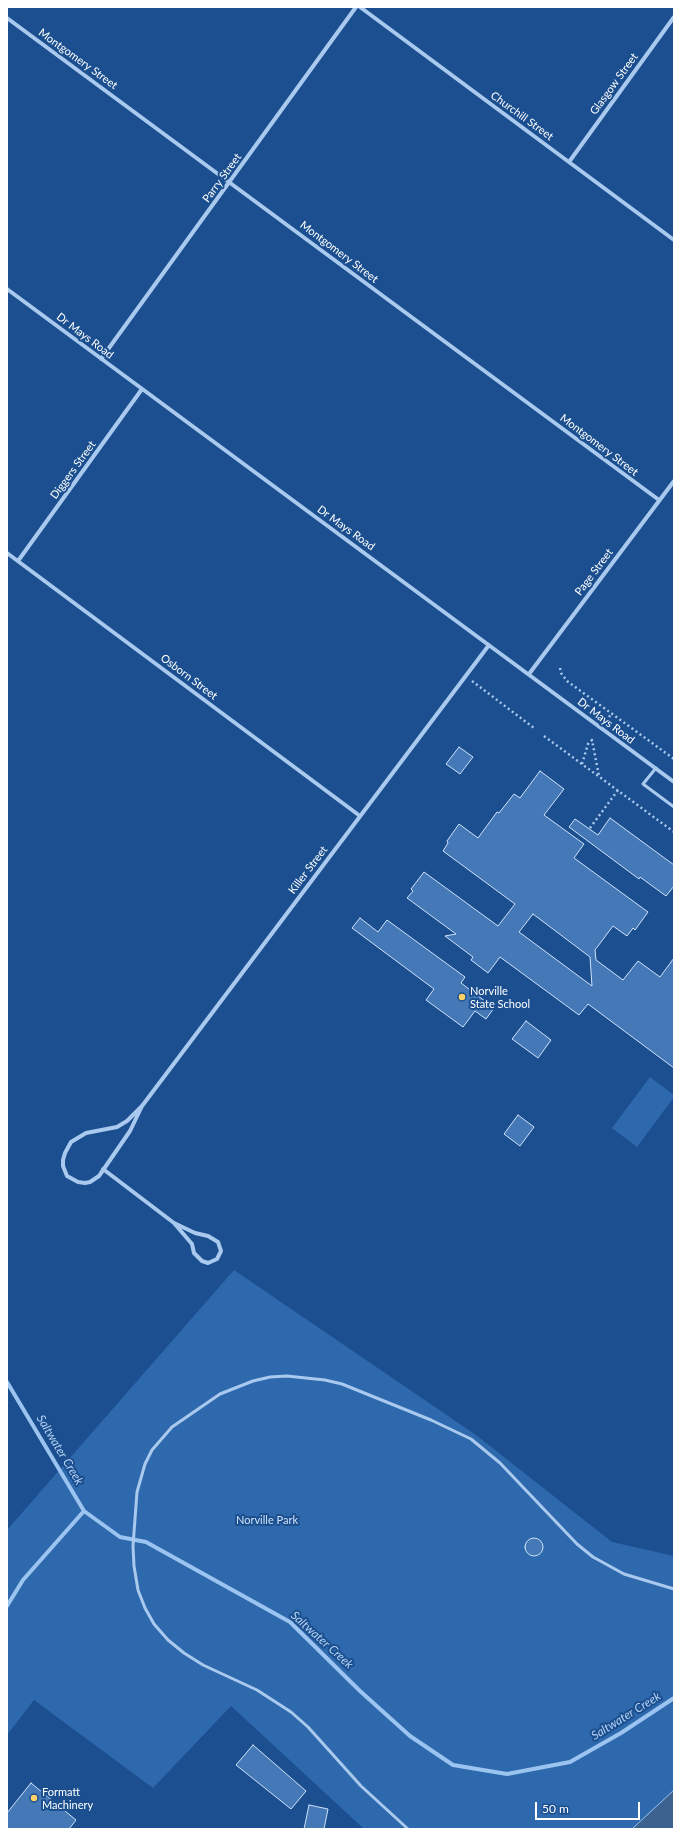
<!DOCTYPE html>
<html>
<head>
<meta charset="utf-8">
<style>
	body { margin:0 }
	#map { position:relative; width:681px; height:1836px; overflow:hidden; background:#1b4f8f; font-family:Lato,sans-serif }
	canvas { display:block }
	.frame { position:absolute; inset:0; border:8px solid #fff; pointer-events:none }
	.scale { position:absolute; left:535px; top:1802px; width:105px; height:18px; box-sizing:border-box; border:2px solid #fff; border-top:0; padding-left:5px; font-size:12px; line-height:14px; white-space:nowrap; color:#fff; -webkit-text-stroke:3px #1b4f8f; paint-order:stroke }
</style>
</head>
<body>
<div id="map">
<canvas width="681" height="1836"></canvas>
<div class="frame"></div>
<div class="scale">50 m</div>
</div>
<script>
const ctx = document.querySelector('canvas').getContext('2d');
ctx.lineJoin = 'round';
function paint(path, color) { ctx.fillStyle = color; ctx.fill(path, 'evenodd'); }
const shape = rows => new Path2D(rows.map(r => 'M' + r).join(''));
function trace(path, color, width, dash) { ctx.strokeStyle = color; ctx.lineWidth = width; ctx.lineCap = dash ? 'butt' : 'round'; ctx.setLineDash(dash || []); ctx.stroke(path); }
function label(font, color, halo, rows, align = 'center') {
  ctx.font = font + ' Lato,sans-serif'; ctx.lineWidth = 4; ctx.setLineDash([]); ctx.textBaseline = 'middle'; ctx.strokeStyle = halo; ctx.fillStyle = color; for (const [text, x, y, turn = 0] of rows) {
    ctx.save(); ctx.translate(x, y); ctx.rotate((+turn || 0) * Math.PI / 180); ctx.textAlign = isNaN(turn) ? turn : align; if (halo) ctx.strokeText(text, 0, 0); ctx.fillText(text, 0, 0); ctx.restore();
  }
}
paint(shape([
	[650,1077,674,1095,674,1097,637,1147,612,1128],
	[234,1270,476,1435,612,1542,674,1556,674,1829,364,1829,231,1706,153,1788,34,1700,7,1735,7,1530]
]), '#2e69ad');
const water = shape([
	[674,1790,674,1829,634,1829,633,1828,674,1790]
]);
paint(water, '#3c6290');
trace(water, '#9cc4f0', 1);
trace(shape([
	[7,1382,84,1511,120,1537,146,1542,290,1622,360,1691,410,1736,453,1765,507,1774,570,1762,621,1733,674,1698],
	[7,1606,23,1580,84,1511]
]), '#9cc4f0', 4);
const building = shape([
	[459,747,473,757,460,774,446,764,459,747],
	[540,771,564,789,544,815,584,844,574,858,648,912,635,930,633,928,627,936,613,926,595,950,596,960,623,980,638,961,660,977,674,958,674,1068,588,1004,579,1015,500,957,488,973,471,960,473,957,445,936,456,934,407,898,413,891,411,889,424,872,498,926,515,904,443,851,448,843,447,841,459,824,478,838,497,812,499,813,514,794,520,798,540,771],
	[533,914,590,957,592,986,519,932,533,914],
	[610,818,674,865,674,886,666,896,640,877,639,879,569,827,575,819,598,835,610,818],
	[360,918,378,932,387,920,465,977,461,983,494,1008,486,1019,475,1011,463,1027,426,1000,434,989,352,928,360,918],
	[526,1021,551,1040,538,1058,512,1039,526,1021],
	[518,1115,534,1127,520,1146,504,1134,518,1115],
	'525 1547a9 9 0 1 1 18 0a9 9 0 1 1-18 0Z',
	[253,1745,306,1791,291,1809,236,1765,253,1745],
	[31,1783,76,1820,69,1829,7,1829,7,1813,31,1783],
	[309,1805,328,1809,324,1829,304,1829,309,1805]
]);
paint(building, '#4478b7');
trace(building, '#cfe3fa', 1);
trace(shape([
	[560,668,561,673,567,681,674,759],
	[472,681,534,728],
	[609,717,612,713],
	[544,736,674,832],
	[582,764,588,744,592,740,599,776],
	[590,828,618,790]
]), '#a9c9ee', 2.5, [2, 3]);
trace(shape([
	[656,768,643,784,674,807],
	[408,1829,361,1786,308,1727,291,1712,257,1690,203,1665,184,1653,168,1640,154,1624,145,1608,138,1590,134,1566,133,1546,137,1492,145,1464,152,1450,172,1427,220,1394,253,1381,270,1377,287,1376,325,1380,342,1384,431,1420,471,1439,500,1463,577,1544,593,1557,624,1574,674,1589]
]), '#a9c9ee', 3);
trace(shape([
	[360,7,674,240],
	[7,18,659,500],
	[569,162,674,17],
	[7,289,674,782],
	[101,359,356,7],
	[7,553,360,816],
	[18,561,142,389],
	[529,674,674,481],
	[142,1106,130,1131,99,1176,90,1182,85,1183,78,1182,67,1176,63,1166,63,1160,65,1153,71,1142,86,1133,117,1127,127,1121,142,1106,489,645],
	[103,1169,174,1223,195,1233,208,1236,218,1242,221,1251,217,1259,208,1263,202,1261,194,1253,192,1244,174,1223]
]), '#a9c9ee', 4);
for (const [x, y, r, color] of [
	[462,997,4,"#ffd166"],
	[34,1798,4,"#ffd166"]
]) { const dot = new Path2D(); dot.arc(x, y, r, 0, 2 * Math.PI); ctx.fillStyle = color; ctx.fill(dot); trace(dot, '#1b4f8f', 1.5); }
label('11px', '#fff', '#1b4f8f', [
	["Montgomery Street",78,59,36],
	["Glasgow Street",614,84,-54],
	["Churchill Street",522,116,36],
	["Parry Street",222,178,-54],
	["Montgomery Street",339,252,37],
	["Dr Mays Road",85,336,37],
	["Montgomery Street",599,445,37],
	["Diggers Street",73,470,-54],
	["Dr Mays Road",346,528,36],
	["Page Street",594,572,-53],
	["Osborn Street",189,677,37],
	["Dr Mays Road",606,721,37],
	["Killer Street",308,870,-53]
]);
label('11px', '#fff', '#1b4f8f', [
	["Norville",470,991],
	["State School",470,1004],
	["Formatt",42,1792],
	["Machinery",42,1805]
], 'left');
label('11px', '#cfe3fa', '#1b4f8f', [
	["Norville Park",267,1520]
]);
label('italic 12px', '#b5d3f5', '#1b4f8f', [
	["Saltwater Creek",60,1450,59],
	["Saltwater Creek",322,1640,42],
	["Saltwater Creek",626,1716,-32]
]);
</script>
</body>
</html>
